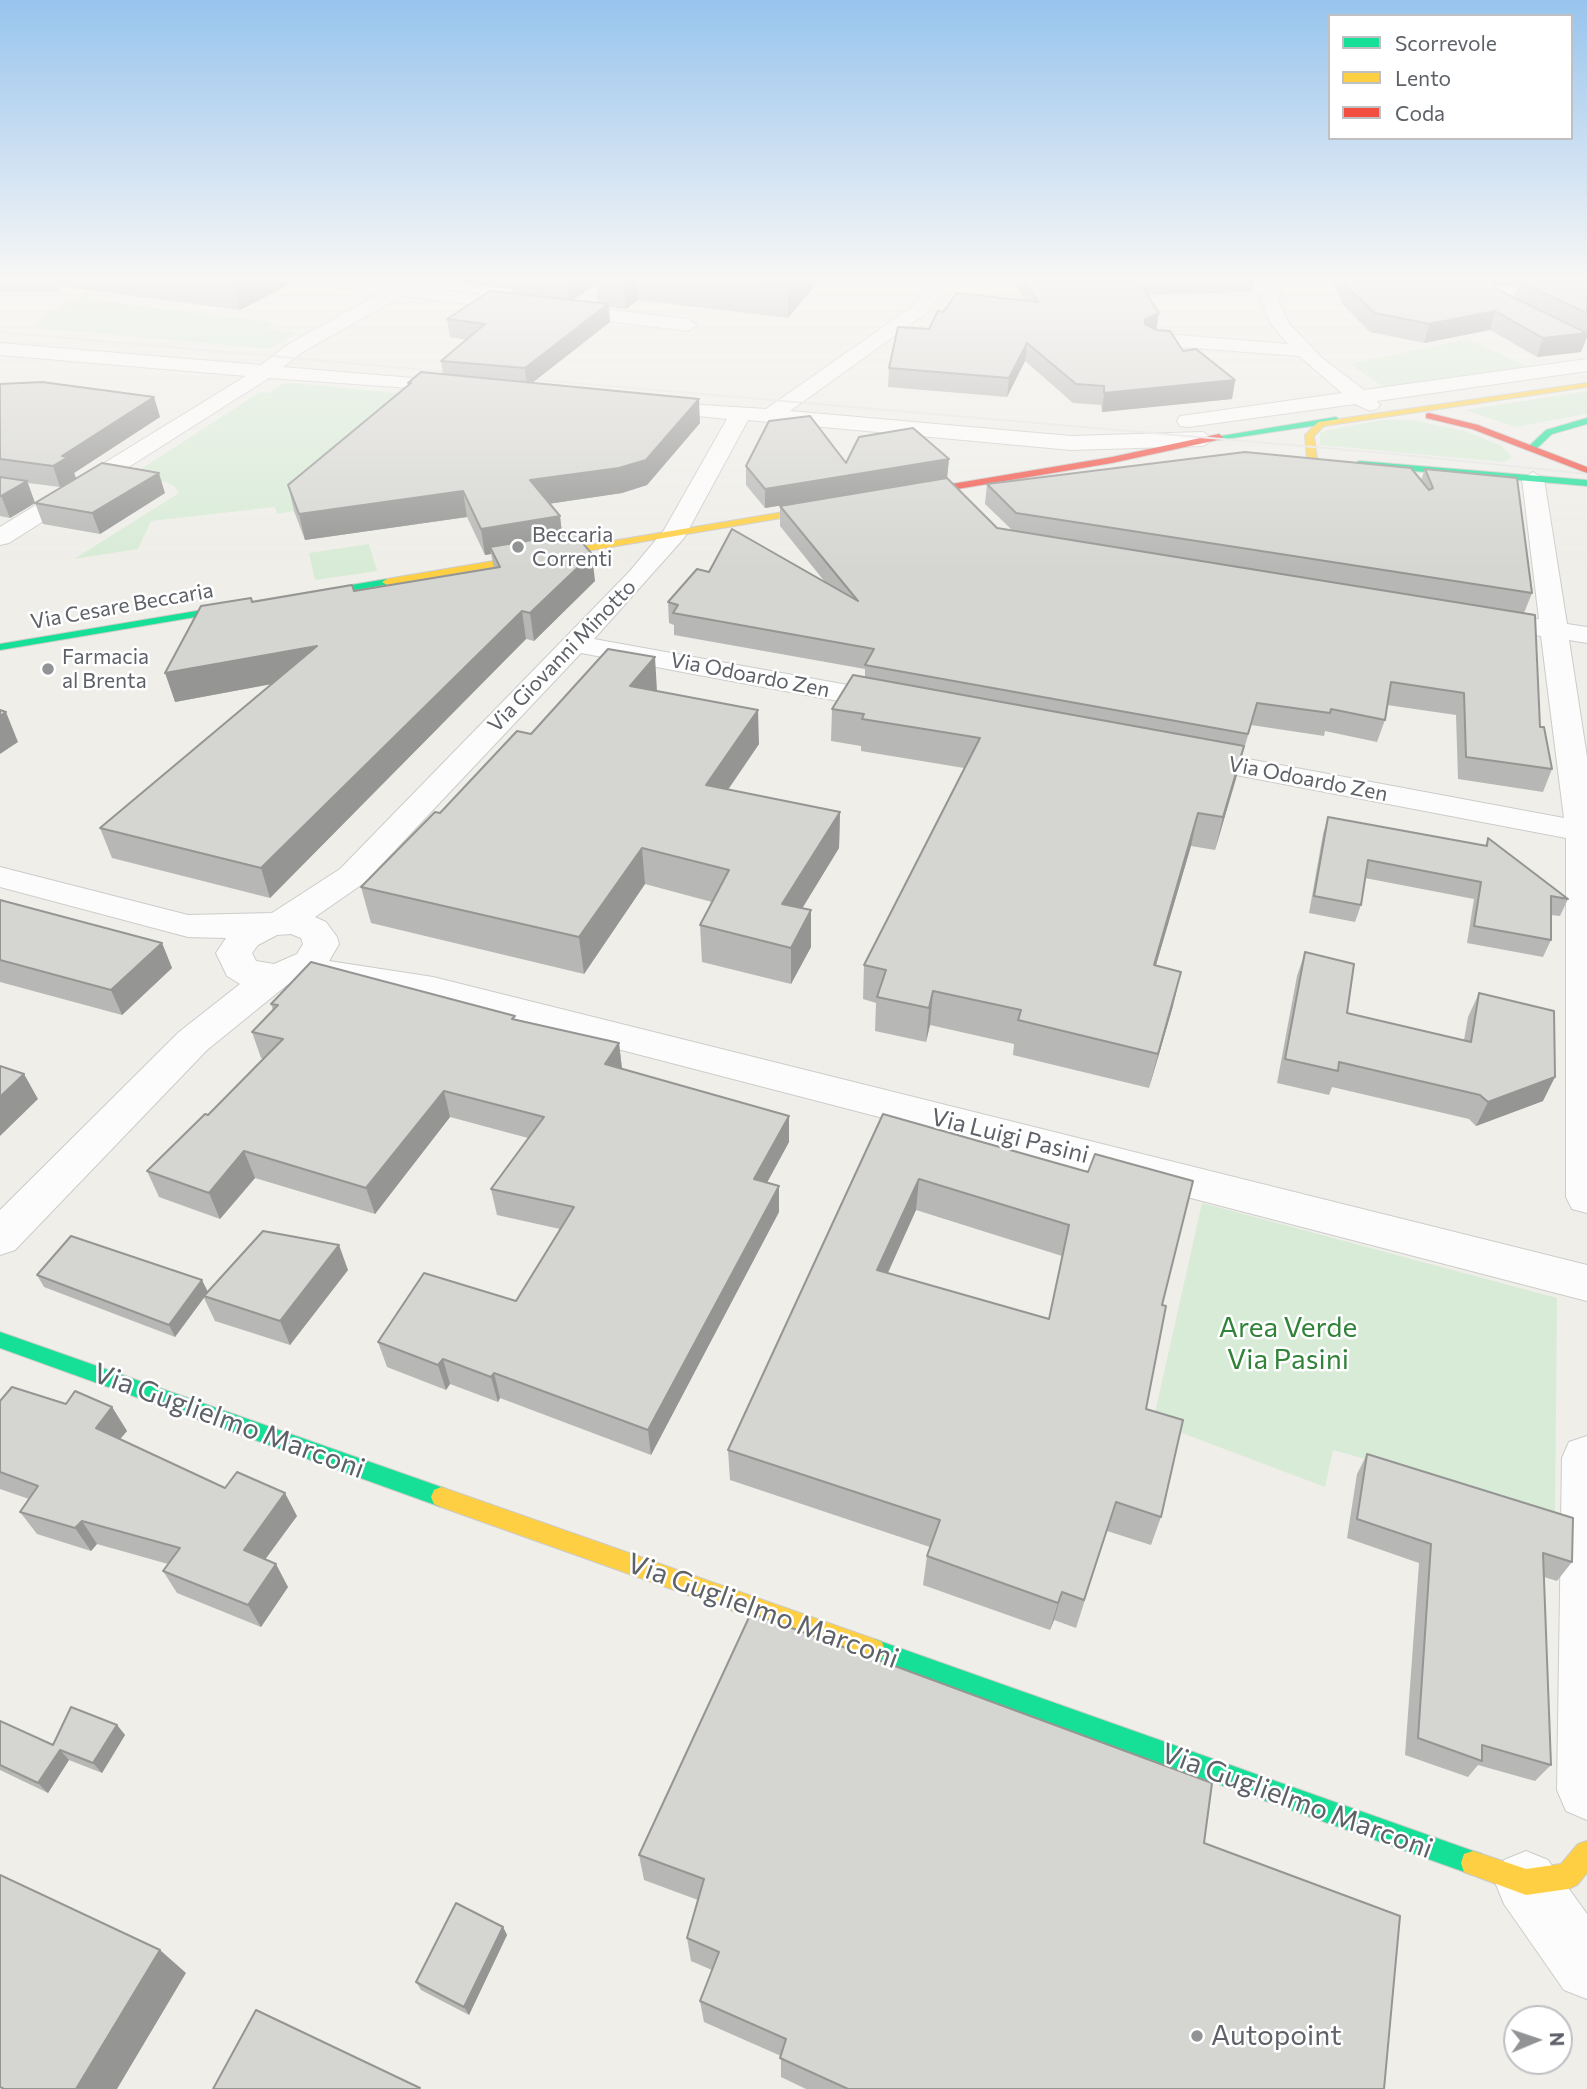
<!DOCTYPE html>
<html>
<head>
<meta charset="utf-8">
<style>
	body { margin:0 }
	#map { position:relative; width:1587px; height:2089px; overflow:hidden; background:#efeee9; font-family:Commissioner,sans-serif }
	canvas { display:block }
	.legend { position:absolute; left:1328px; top:14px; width:245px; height:126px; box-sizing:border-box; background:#fff; border:2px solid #bfc0c3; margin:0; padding:9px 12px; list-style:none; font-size:21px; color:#5e6268 }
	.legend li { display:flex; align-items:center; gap:14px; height:35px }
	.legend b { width:35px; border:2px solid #bfc0c3 }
	.north { position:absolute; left:1503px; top:2005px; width:70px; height:70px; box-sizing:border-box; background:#fff; border:2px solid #bfc0c3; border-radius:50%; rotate:88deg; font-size:19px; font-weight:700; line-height:28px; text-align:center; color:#5e6268 }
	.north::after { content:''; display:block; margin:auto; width:24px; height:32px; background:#919395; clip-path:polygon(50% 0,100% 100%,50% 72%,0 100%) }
</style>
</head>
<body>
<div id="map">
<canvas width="1587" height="2089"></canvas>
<ul class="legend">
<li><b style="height:9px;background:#16e098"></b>Scorrevole</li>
<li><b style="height:9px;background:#ffcf43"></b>Lento</li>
<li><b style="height:9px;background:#f24e42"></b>Coda</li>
</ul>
<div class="north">N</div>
</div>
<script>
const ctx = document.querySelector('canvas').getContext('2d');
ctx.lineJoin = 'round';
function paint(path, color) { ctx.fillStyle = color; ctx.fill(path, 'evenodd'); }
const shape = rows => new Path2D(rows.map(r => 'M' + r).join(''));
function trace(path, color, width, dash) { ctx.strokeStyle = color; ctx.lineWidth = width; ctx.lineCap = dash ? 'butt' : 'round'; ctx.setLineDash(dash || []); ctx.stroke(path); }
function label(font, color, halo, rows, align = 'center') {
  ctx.font = font + ' Commissioner,sans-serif'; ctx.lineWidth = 5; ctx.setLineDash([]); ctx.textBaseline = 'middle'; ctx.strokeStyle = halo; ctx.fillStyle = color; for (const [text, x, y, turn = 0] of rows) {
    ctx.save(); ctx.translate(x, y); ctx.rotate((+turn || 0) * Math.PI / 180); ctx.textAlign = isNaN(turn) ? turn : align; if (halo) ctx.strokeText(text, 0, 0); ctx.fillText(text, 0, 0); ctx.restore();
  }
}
paint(shape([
	[112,276,135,276,88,299,274,323,266,329,298,333,271,349,33,328,47,315],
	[1467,339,1536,370,1385,388,1350,364],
	[293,383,419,395,324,506,277,514,275,507,151,521,138,549,74,559,179,493,174,486,166,482,124,480,260,392,268,393,282,384],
	[1587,391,1587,414,1515,427,1465,410],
	[1382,420,1412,420,1465,431,1502,446,1512,457,1504,462,1320,445,1320,433,1328,430],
	[369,544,377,571,315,580,309,553],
	[1202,1203,1557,1298,1555,1512,1333,1450,1325,1487,1153,1422]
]), '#d7ebd6');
const street = shape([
	[272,276,323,276,396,285,412,276,433,276,417,287,688,319,697,325,688,331,402,296,301,353,283,367,461,382,468,384,471,388,468,392,269,378,9,543,0,545,0,527,246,376,0,355,0,343,261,365,287,345,380,293,281,281,272,276],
	[930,276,948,276,945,288,925,314,790,411,1071,436,1203,432,1214,439,1203,446,1071,450,748,420,684,538,594,639,892,693,902,696,907,702,902,708,892,711,581,653,364,883,315,917,326,922,337,937,339,944,329,961,433,977,1587,1265,1587,1301,433,1001,300,981,287,985,207,1050,15,1250,0,1255,0,1210,179,1032,240,984,227,976,216,953,226,938,188,937,0,887,0,867,188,915,272,913,340,869,630,571,664,530,727,419,647,411,640,409,637,405,640,401,766,409,913,306,927,287,930,276],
	[291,934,301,938,303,944,297,954,274,964,256,961,252,953,258,945,277,935,291,934],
	[1271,276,1289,276,1278,299,1288,322,1321,357,1364,390,1587,359,1587,371,1377,401,1380,405,1377,409,1370,411,1355,404,1188,427,1180,426,1177,421,1180,416,1188,415,1342,393,1299,356,1154,345,1144,339,1154,333,1288,344,1271,324,1260,299,1271,276],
	[1587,280,1587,290,1504,297,1533,311,1535,315,1526,321,1492,305,1482,293,1491,288,1587,280],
	[1533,472,1544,479,1567,624,1587,627,1587,643,1569,640,1587,757,1587,1213,1572,1209,1566,1197,1566,838,1189,766,1178,763,1174,757,1178,751,1189,748,1564,818,1541,636,1519,632,1516,626,1519,620,1539,619,1522,479,1533,472],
	[1587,1436,1587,1820,1566,1811,1557,1790,1562,1458,1569,1442,1587,1436],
	[1526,1851,1548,1860,1587,1914,1587,1999,1564,1990,1504,1904,1495,1882,1504,1860,1526,1851]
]);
const fast = shape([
	[1336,417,1340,420,1339,422,1219,440,1215,437,1336,417],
	[1587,418,1587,424,1552,434,1535,450,1527,448,1546,430,1587,418],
	[1359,461,1587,480,1587,486,1356,466,1354,464,1359,461],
	[387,579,392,582,391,584,0,650,0,644,387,579],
	[0,1332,441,1487,448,1490,451,1497,448,1504,441,1507,0,1348,0,1332],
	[874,1639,1473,1851,1482,1854,1485,1863,1482,1872,1473,1875,874,1661,866,1658,863,1650,866,1642,874,1639]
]);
const slow = shape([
	[1587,383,1587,387,1324,426,1314,436,1317,459,1312,462,1307,459,1305,435,1318,422,1587,383],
	[831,504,834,505,834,509,387,585,382,582,387,579,831,504],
	[441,1487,874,1639,882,1642,885,1650,882,1658,874,1661,441,1507,434,1504,431,1497,434,1490,441,1487],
	[1587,1841,1587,1873,1577,1885,1568,1889,1526,1895,1464,1872,1461,1863,1464,1854,1473,1851,1526,1869,1561,1864,1578,1844,1587,1841]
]);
const jam = shape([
	[1429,413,1478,425,1587,467,1587,473,1472,429,1426,418,1426,414,1429,413],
	[1219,434,1223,437,1222,439,1112,463,904,498,899,495,904,492,1112,457,1219,434]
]);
trace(street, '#cccccb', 2);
trace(fast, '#cbcbca', 2);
trace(slow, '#cbcbca', 2);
trace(jam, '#cbcbca', 2);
paint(street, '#fdfcfc');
paint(fast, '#16e098');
paint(slow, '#ffcf43');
paint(jam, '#f24e42');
trace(shape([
	[0,332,461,373],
	[517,378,1395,454,1587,474]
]), '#e4e4e4', 2);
paint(shape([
	[0,276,286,276,288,285,240,310,58,286,60,292,0,292],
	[431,276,823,276,788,318,638,300,626,309,609,307,610,322,532,383,700,423,647,485,622,493,549,504,560,516,562,535,595,581,534,641,526,639,270,898,112,858,100,828,272,684,175,702,252,602,354,591,494,568,491,554,485,555,467,517,305,540,294,511,288,485,408,386,408,383,443,374,441,361,467,340,450,337,447,319,512,294,511,289,431,280],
	[596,285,598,303,572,300],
	[1010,276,1256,276,1252,292,1147,295,1159,313,1156,329,1183,351,1235,380,1232,399,1102,412,1101,405,1073,403,1025,361,1007,397,888,387,889,368,929,329,943,312,1025,301],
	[1330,276,1587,276,1587,337,1581,352,1537,357,1490,330,1424,343,1370,332,1343,305],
	[1519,283,1514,298,1496,289,1493,285],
	[0,384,154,397,160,417,74,473,76,478,60,487,28,483,35,503,165,493,100,534,43,524,35,503,10,518,0,516],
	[949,459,947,478,765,508,746,485,746,466],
	[1425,469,1532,593,1524,613,1540,727,1552,769,1543,792,1458,779,1456,715,1387,705,1385,720,1377,742,1325,731,1324,736,1251,725,1242,756,1215,850,1191,846,1156,965,1173,1006,1149,1088,1013,1055,1014,1044,930,1025,926,1042,875,1031,876,1003,863,999,864,965,964,768,861,751,861,746,831,741,832,709,865,677,865,669,674,635,674,625,669,623,668,602,709,572,825,582,780,526,780,506,1013,531,985,504,987,484,1421,480],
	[657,691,759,744,728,790,840,812,839,848,802,908,811,947,791,984,702,962,700,925,712,902,645,884,584,974,371,923,361,887,440,813,531,734],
	[1328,817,1485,846,1488,838,1568,899,1560,916,1551,915,1551,940,1543,957,1467,943,1474,899,1365,878,1361,905,1355,922,1309,913,1323,834],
	[0,900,162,943,172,968,122,1015,0,982],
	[1305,952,1347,1013,1464,1040,1468,1017,1479,993,1543,1101,1476,1126,1469,1119,1332,1087,1329,1095,1277,1083,1297,976],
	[271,1004,515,1019,619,1043,622,1069,789,1142,767,1182,779,1186,779,1212,651,1455,500,1398,498,1402,450,1384,446,1390,387,1367,378,1342,516,1301,560,1229,497,1215,491,1189,528,1138,450,1117,375,1214,255,1178,220,1219,159,1197,147,1171,208,1115,264,1059,261,1058,252,1032,273,1010],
	[883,1114,1088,1172,1162,1305,1146,1409,1161,1517,1151,1545,1107,1531,1076,1628,1054,1620,1050,1630,923,1585,927,1556,930,1547,730,1480,728,1450],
	[916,1210,1062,1256,1049,1319,888,1273],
	[348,1270,290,1345,215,1321,204,1298,175,1337,44,1287,37,1275,208,1292],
	[0,1401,112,1407,127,1431,120,1439,225,1488,297,1516,265,1559,288,1587,261,1627,177,1593,163,1571,168,1564,97,1544,91,1551,37,1534,20,1512,29,1499,0,1489],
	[1367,1454,1572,1562,1557,1581,1544,1577,1551,1765,1535,1781,1478,1765,1468,1777,1405,1755,1419,1563,1347,1538,1357,1474],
	[0,1721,53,1745,117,1725,125,1735,102,1773,69,1760,48,1793,0,1770],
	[1204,1843,1384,2089,806,2089,781,2077,781,2056,704,2022,700,2001,712,1970,691,1961,687,1938,698,1900,644,1880,639,1855],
	[503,1927,507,1935,469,2015,421,1990,416,1982]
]), '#b7b7b5');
paint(shape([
	[234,276,286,276,288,285,240,310,232,277],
	[567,276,595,276,596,285,569,302],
	[624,276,636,276,638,300,626,309],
	[795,276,823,276,788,318,788,284],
	[1485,276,1587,276,1519,281,1519,283,1490,286],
	[608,304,610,322,527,387,525,368],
	[1495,311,1490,330,1424,343,1429,324],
	[1159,313,1156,331,1143,337,1145,319],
	[1587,333,1587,337,1581,352,1537,357,1543,338],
	[1027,343,1025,361,1007,397,1009,378],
	[1235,380,1232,399,1102,412,1104,393],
	[154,397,160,417,74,473,76,478,60,487,53,466,62,456],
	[699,399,700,423,647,485,622,493,533,506,530,480],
	[949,459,947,478,765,508,765,489],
	[159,473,165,493,100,534,92,513],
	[27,481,35,503,10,518,1,496],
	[463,491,467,517,305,540,299,514],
	[560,516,563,542,490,547,491,554,485,555,481,529],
	[592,554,595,581,534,641,530,613],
	[522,611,526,639,270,898,261,868],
	[317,646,325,674,175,702,165,673],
	[655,657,657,691,630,686],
	[758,710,759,744,707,820,706,785],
	[6,712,18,742,0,754,0,716],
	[1244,746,1236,779,1215,850,1223,817],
	[840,812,839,848,783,940,782,904],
	[1198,813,1191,846,1146,999,1154,965],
	[642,848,645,884,584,974,579,937],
	[811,910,811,947,791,984,791,948],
	[162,943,172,968,122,1015,111,990],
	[1181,972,1173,1006,1149,1088,1158,1054],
	[933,991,930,1025,926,1042,929,1008],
	[619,1043,622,1069,605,1064],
	[24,1074,38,1099,0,1136,0,1097],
	[1555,1077,1543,1101,1476,1126,1488,1102],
	[444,1091,450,1117,375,1214,366,1188],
	[789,1116,789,1142,755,1205,754,1179],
	[244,1151,255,1178,220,1219,209,1193],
	[919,1179,916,1210,875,1301,877,1270],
	[779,1186,779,1212,651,1455,648,1430],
	[339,1245,348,1270,290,1345,280,1321],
	[202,1280,208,1292,175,1337,169,1325],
	[443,1359,450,1384,446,1390,438,1365],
	[494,1373,500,1398,498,1402,491,1377],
	[112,1407,127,1431,110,1451,96,1428],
	[285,1493,297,1516,256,1572,244,1550],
	[82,1521,97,1544,91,1551,75,1528],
	[276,1564,288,1587,261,1627,248,1605],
	[1062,1592,1054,1620,1050,1630,1058,1603],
	[117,1725,125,1735,102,1773,93,1763],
	[60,1750,69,1760,48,1793,38,1783],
	[503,1927,507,1935,469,2015,464,2007],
	[160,1950,186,1973,117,2089,76,2089]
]), '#959593');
const building = shape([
	[711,276,795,276,788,284,711,276],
	[1022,276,1227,276,1136,278,1159,313,1145,319,1145,324,1157,330,1170,331,1183,351,1196,349,1235,380,1104,393,1104,386,1076,384,1027,343,1009,378,889,368,898,327,929,329,938,311,943,312,957,293,1038,302,1022,276],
	[1342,276,1486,276,1496,289,1587,333,1543,338,1495,311,1429,324,1375,313,1347,287,1342,276],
	[1587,276,1587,313,1519,281,1582,276,1587,276],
	[490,291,608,304,525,368,441,361,485,324,447,319,490,291],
	[421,372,699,399,646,460,619,468,530,480,560,516,481,529,463,491,299,514,288,485,411,383,408,383,421,372],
	[42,382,154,397,62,456,68,457,53,466,0,459,0,384,42,382],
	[810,416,846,463,859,437,913,428,949,459,765,489,746,466,769,421,810,416],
	[1245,452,1411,468,1429,490,1433,488,1425,469,1517,478,1532,593,1016,513,987,484,1245,452],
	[102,463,159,473,92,513,35,503,102,463],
	[0,477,27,481,1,496,0,496,0,477],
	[947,478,997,528,1535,615,1540,727,1544,727,1552,769,1466,757,1464,693,1391,682,1385,720,1331,709,1330,713,1257,703,1248,734,865,665,874,649,673,613,678,605,668,602,697,569,709,572,732,529,858,601,780,506,947,478],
	[574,533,592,554,530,613,522,611,261,868,100,828,317,646,165,673,201,606,251,598,252,602,352,585,354,591,500,567,490,547,574,533],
	[608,649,655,657,630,686,758,710,706,785,840,812,782,904,811,910,791,948,700,925,729,870,642,848,579,937,361,887,435,812,440,813,517,731,531,734,608,649],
	[853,675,1244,746,1223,817,1198,813,1154,965,1181,972,1158,1054,1018,1020,1021,1010,933,991,929,1008,877,997,886,970,864,965,980,738,862,719,864,714,832,709,853,675],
	[0,710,6,712,0,716,0,710],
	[1328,817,1487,846,1488,838,1568,899,1551,896,1551,940,1474,926,1481,882,1368,860,1361,905,1314,896,1328,817],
	[0,900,162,943,111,990,0,960,0,900],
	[1305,952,1354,964,1347,1013,1471,1042,1479,993,1554,1011,1555,1077,1488,1102,1480,1095,1339,1062,1338,1071,1285,1059,1305,952],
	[311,962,515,1016,512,1019,619,1043,605,1064,789,1116,754,1179,779,1186,648,1430,494,1373,491,1377,443,1359,438,1365,378,1342,424,1273,516,1301,574,1207,491,1189,544,1117,444,1091,366,1188,244,1151,209,1193,147,1171,205,1114,208,1115,283,1039,252,1032,278,1005,271,1004,311,962],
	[0,1066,24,1074,0,1097,0,1066],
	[883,1114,1088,1172,1095,1154,1193,1181,1162,1305,1166,1306,1146,1409,1183,1420,1161,1517,1116,1502,1084,1600,1062,1592,1058,1603,927,1556,940,1520,728,1450,883,1114],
	[919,1179,1069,1225,1049,1319,877,1270,919,1179],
	[263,1231,339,1245,280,1321,204,1296,263,1231],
	[71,1236,202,1280,169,1325,37,1275,71,1236],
	[12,1387,66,1404,75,1391,112,1407,96,1428,225,1488,237,1472,285,1493,244,1550,276,1564,248,1605,163,1571,180,1548,82,1521,75,1528,20,1512,38,1486,0,1472,0,1401,12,1387],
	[1367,1454,1573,1518,1572,1562,1543,1553,1551,1765,1482,1745,1482,1761,1418,1738,1431,1544,1357,1519,1367,1454],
	[751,1613,1212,1783,1204,1843,1400,1916,1384,2089,848,2089,780,2058,786,2039,700,2001,719,1952,687,1938,704,1879,639,1855,751,1613],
	[71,1707,117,1725,93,1763,60,1750,38,1783,0,1765,0,1721,53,1745,71,1707],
	[0,1875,160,1950,76,2089,4,2089,0,2087,0,1875],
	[456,1903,503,1927,464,2007,416,1982,456,1903],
	[256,2010,420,2088,419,2089,213,2089,256,2010]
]);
paint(building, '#d5d5d2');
trace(building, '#959593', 2);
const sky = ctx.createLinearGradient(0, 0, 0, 568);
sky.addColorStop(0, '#97c4ee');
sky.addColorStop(0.49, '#f8f7f5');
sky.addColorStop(1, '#f8f7f500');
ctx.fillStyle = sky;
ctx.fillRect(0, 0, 1587, 568);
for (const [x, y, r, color] of [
	[518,547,7,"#919395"],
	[48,669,7,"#919395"],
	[1197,2036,7,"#919395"]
]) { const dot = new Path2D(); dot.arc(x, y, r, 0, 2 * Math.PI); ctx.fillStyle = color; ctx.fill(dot); trace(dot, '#fff', 2.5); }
label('21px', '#5e6268', '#fff', [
	["Beccaria",532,535],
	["Correnti",532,559],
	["Farmacia",62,657],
	["al Brenta",62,681]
], 'left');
label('21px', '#5e6268', '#fff', [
	["Via Cesare Beccaria",122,606,-10],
	["Via Giovanni Minotto",562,656,-46],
	["Via Odoardo Zen",750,675,11],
	["Via Odoardo Zen",1308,779,11]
]);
label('24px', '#5e6268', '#fff', [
	["Via Luigi Pasini",1010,1136,14]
]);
label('28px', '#32833a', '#fff', [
	["Area Verde",1288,1328],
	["Via Pasini",1288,1360]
]);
label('28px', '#5e6268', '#fff', [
	["Via Guglielmo Marconi",229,1421,20],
	["Via Guglielmo Marconi",763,1611,20],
	["Via Guglielmo Marconi",1297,1801,20]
]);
label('28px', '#5e6268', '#fff', [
	["Autopoint",1211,2036]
], 'left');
</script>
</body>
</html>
